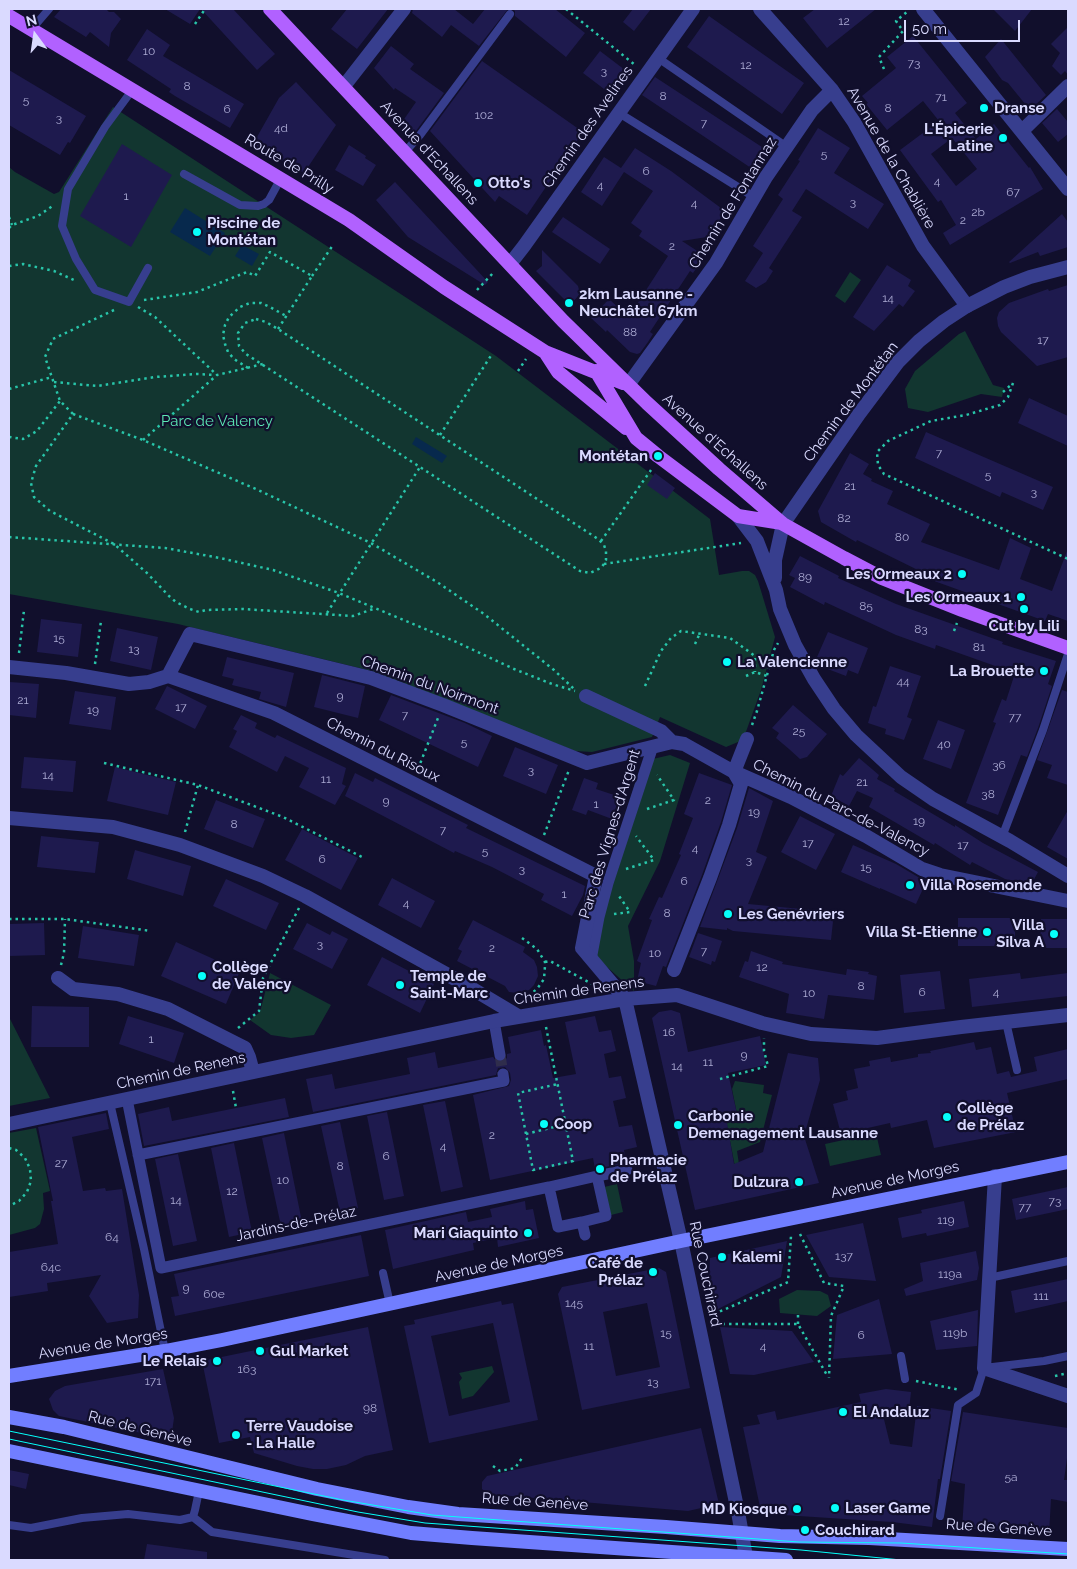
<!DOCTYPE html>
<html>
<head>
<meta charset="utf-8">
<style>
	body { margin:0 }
	#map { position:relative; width:1077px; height:1569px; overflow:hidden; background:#110f2c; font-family:Raleway,sans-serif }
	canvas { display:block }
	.frame { position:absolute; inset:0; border:10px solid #dadaff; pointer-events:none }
	.north { position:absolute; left:10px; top:10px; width:50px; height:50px; -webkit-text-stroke:4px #110f2c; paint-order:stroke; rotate:346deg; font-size:14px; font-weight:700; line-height:20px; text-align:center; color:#dadaff }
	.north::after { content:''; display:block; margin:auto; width:18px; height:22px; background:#dadaff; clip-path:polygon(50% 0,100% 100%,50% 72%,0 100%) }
	.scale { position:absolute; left:904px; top:20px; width:116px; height:22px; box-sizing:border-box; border:2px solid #dadaff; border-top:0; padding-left:6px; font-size:15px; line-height:18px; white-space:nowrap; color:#dadaff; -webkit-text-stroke:4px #110f2c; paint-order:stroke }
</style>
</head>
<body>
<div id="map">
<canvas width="1077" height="1569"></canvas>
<div class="frame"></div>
<div class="north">N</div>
<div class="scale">50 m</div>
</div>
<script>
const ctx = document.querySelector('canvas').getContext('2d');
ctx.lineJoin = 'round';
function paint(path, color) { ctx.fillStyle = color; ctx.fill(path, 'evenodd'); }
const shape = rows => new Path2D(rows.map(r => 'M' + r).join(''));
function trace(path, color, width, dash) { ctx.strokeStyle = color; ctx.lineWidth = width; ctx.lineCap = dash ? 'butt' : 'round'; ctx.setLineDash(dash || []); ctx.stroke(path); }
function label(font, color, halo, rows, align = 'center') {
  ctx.font = font + ' Raleway,sans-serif'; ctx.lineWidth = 4.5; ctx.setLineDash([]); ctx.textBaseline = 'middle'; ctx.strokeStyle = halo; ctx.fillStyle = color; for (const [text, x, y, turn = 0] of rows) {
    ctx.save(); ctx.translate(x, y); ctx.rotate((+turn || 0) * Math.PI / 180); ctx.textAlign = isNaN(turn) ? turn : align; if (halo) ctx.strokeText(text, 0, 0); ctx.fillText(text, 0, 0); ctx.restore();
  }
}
paint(shape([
	[113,107,496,356,710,519,719,575,742,571,749,571,755,575,758,581,775,637,761,690,743,740,726,747,660,717,652,737,592,752,575,751,372,671,178,624,9,594,9,167,15,172,54,194,59,192],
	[850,272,861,280,845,303,835,296],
	[965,331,993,385,1004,388,1002,397,981,394,928,412,908,408,905,389,915,371,959,334],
	[670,755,690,763,660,861,628,926,634,961,634,991,589,951,597,911,636,780,644,761],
	[270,973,331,1005,314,1035,291,1038,271,1035,250,1020,260,1012],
	[9,1017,50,1098,9,1106],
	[735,1081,764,1085,763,1093,772,1095,760,1142,737,1151,739,1164,737,1177,726,1120,727,1117,737,1114,732,1089],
	[36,1128,50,1191,43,1193,44,1209,40,1224,35,1228,9,1235,9,1133],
	[876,1133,881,1155,830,1166,825,1144],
	[617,1184,623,1212,611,1215,604,1187],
	[797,1290,820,1291,828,1295,831,1306,817,1316,780,1313,779,1299],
	[492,1366,494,1372,473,1396,462,1399,459,1382,462,1378,459,1373]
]), '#123630');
paint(shape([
	[185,208,225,233,210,256,170,232],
	[242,245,259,254,252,266,235,256],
	[416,437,447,456,442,463,412,444]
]), '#07294d');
paint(shape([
	[61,9,106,9,109,12,114,12,121,19,111,33,109,47,90,32,86,37,54,17],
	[165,9,200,9,190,24],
	[201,9,233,9,275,54,257,70],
	[347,9,388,9,357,49,331,29],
	[413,9,454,9,473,24,485,9,508,9,479,46,451,25,442,37,412,13],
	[512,9,555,9,585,33,566,57,515,16,515,11],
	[633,9,651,9,634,31,623,22],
	[815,9,876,9,827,48,803,18],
	[993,9,1032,9,1015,31],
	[709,16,804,83,782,114,687,47],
	[1068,27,1068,75,1065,71,1061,75,1052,66,1060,53,1051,44],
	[147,29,170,45,163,56,244,104,230,128,175,96,169,92,171,89,127,60],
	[913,36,967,103,955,113,976,139,994,124,1029,168,1030,167,1043,189,950,245,943,233,956,225,941,200,938,202,900,150,939,121,923,101,887,130,866,104,868,103,862,96,896,68,887,57],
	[952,138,977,169,956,186,931,154],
	[1001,39,1046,95,1030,110,1008,83,1002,80,985,57],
	[391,46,414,64,410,69,444,93,413,135,400,125,416,102,395,88,394,90,374,68],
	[600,51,625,70,608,92,583,73],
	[482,61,583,132,527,215,499,196,495,202,430,131],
	[9,70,86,116,70,143,68,142,60,155,9,125],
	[655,77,768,151,754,170,642,95],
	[296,82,336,125,304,173,253,144,279,98],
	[1057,109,1068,122,1068,134,1058,142,1042,123],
	[818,128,850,148,834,173,884,204,868,229,806,189,792,211,802,217,769,268,773,271,766,282,756,288,745,281,763,253,753,246,783,199,778,195,800,161,798,160],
	[122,144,172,175,131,247,80,216],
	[349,145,366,156,365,158,376,165,363,186,335,170],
	[635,148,671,171,725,211,712,232,713,236,682,241,705,256,693,273,690,271,650,332,653,334,648,342,640,353,637,354,630,352,607,330,606,332,591,318,609,299,623,312,625,310,630,315,668,256,639,236,642,231,631,223,653,191,624,172,602,206,581,192,604,157,621,168],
	[395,182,488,282,485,285,408,237,376,200],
	[1062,214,1068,222,1068,247,1040,256,1038,252,1010,263,1009,262],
	[563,217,610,249,600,264,552,232],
	[542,250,578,286,580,294,570,305,536,271,542,266],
	[887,265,911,280,908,286,915,291,903,307,899,304,874,331,853,317],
	[1068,285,1068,357,1037,366,1001,332,998,326,997,318,999,312,1009,303,1048,289,1049,291],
	[1029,398,1068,416,1068,446,1018,423],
	[926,432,1053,487,1043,510,1002,492,1000,497,915,458],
	[850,453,869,464,863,474,872,479,871,481,893,491,887,504,930,524,921,542,999,570,1010,538,1031,548,1020,579,1052,591,1067,551,1068,551,1068,621,1048,614,1045,621,937,582,927,578,928,575,857,540,856,542,821,522,818,511],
	[655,473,675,488,667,499,647,485],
	[800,556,839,576,838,578,896,604,1003,642,1002,644,1056,661,1048,684,1052,686,1038,728,1027,757,1021,755,998,815,966,803,996,723,993,722,1002,699,1006,701,1015,673,936,645,935,649,896,635,825,602,824,605,790,587,795,578,789,575],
	[41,619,82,624,78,657,37,652],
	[117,628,158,637,151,670,110,661],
	[828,632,868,648,858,674,848,670,846,676,825,668,828,661,817,657],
	[227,657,294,673,286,707,259,699,261,692,232,685,234,679,222,676],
	[890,666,921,676,907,717,912,719,904,740,885,734,886,729,868,723,873,706,876,707],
	[322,675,365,686,358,718,314,707],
	[9,682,39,684,36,718,9,715],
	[167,686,207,706,195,729,155,709],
	[1062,690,1068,692,1068,785,1047,778,1052,765,1037,760],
	[75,691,116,697,111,730,69,724],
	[391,695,465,723,492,736,478,767,379,720],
	[793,705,827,734,807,757,800,759,789,749,776,738,779,733,772,728],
	[241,715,257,723,255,728,275,738,277,735,346,768,342,784,346,786,335,805,299,787,309,768,285,756,277,772,229,747,237,731,233,729],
	[938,720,965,730,951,769,923,759],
	[515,747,558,765,546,794,503,776],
	[24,757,76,761,73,792,21,788],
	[859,758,879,775,877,779,895,789,894,791,955,827,955,825,983,843,1038,872,1031,885,1005,879,972,862,970,865,935,843,934,845,869,807,873,798,857,791,849,806,831,796,840,774,843,776],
	[115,767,176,782,168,815,107,801],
	[355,773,373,782,375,778,468,825,466,828,585,886,583,895,572,916,541,900,544,894,492,867,455,851,454,853,345,796],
	[699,773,732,785,721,822,702,875,666,967,663,966,656,986,637,981,641,963,637,961,652,920,649,919,659,897,662,898,681,855,679,854,693,818,684,814],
	[584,778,598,783,596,789,620,797,612,819,588,810,586,815,572,810],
	[749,788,773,801,756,852,767,857,748,904,834,912,831,940,733,931,727,928,727,930,700,927,737,828],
	[216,800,265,819,253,848,204,829],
	[1068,810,1068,859,1047,847],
	[800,816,835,834,816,870,781,852],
	[302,829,358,858,341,890,285,860],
	[41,836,99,842,95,873,37,867],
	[853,845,896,864,918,877,927,880,916,904,880,888,880,889,841,872],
	[135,850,191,866,183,896,127,879],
	[392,878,435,901,421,928,378,905],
	[226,879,279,903,266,930,213,906],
	[958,918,1015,918,1015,946,958,946],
	[1041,919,1068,919,1068,948,1040,948],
	[473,920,525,947,523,952,534,960,537,967,538,976,534,985,529,990,518,993,509,992,505,986,457,961,462,951,458,949],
	[44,923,45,955,9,956,9,924],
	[307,923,330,935,332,931,348,939,332,969,293,949],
	[83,926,139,935,134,966,78,958],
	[698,933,722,941,715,962,712,961,711,965,689,957],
	[176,942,240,971,226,1004,161,976],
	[751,951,783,962,782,964,846,975,847,969,869,972,868,974,877,976,874,1000,828,995,824,1019,786,1013,789,994,739,977,745,961,748,962],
	[382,957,434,984,420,1013,367,985],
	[940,971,945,1009,904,1013,900,975],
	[1020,973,1021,979,1068,973,1068,996,972,1007,969,979],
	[32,1006,89,1007,89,1047,31,1047],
	[671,1010,680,1013,688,1052,760,1036,766,1065,728,1073,737,1114,726,1117,734,1164,763,1152,788,1053,818,1058,820,1080,804,1136,819,1183,695,1210,652,1018,659,1012],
	[128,1016,184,1033,174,1063,119,1044],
	[595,1016,599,1032,611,1030,616,1051,604,1054,609,1078,621,1076,626,1098,613,1101,619,1127,632,1125,637,1147,624,1150,626,1163,595,1169,593,1158,490,1180,473,1095,509,1086,511,1080,510,1073,505,1067,498,1068,496,1075,313,1112,306,1079,332,1074,335,1089,410,1074,407,1058,435,1052,438,1068,493,1057,497,1062,502,1062,507,1058,507,1054,511,1053,508,1037,541,1030,544,1046,546,1045,553,1078,576,1074,565,1022],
	[974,1042,976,1050,991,1047,997,1074,1009,1071,1011,1077,1037,1071,1034,1057,1068,1049,1068,1079,1007,1093,1016,1132,934,1148,927,1120,891,1128,890,1123,841,1134,833,1104,848,1100,846,1091,858,1088,854,1069,870,1066,869,1061,890,1057,891,1062,918,1057,918,1054,931,1053,930,1051],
	[285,1098,289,1117,144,1146,138,1114,169,1107,172,1121],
	[445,1101,463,1187,441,1192,423,1105],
	[387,1112,404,1196,384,1200,367,1116],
	[106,1113,109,1129,72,1137,83,1191,105,1188,106,1191,122,1189,139,1295,138,1318,107,1323,89,1296,101,1275,47,1283,48,1291,9,1297,9,1252,58,1244,51,1201,53,1201,38,1127],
	[340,1122,358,1208,340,1212,321,1126],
	[284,1133,302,1222,281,1226,262,1138],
	[234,1143,252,1232,229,1237,211,1148],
	[178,1154,197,1241,173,1246,155,1159],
	[1068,1187,1068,1209,1016,1220,1012,1199],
	[525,1201,526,1210,533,1209,539,1238,498,1247,497,1238,473,1243,474,1250,393,1269,385,1230,466,1212,468,1222,492,1217,490,1209],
	[964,1201,969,1227,927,1236,926,1233,902,1238,898,1218,922,1213,921,1210],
	[863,1223,876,1281,829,1277,806,1235],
	[361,1235,369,1276,175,1316,171,1297,179,1296,174,1274],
	[787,1241,781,1277,716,1310,709,1279,710,1258],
	[976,1251,979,1268,977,1280,906,1296,904,1289,923,1281,920,1263],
	[659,1268,666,1272,690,1388,582,1410,558,1294,562,1287],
	[647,1303,660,1367,616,1376,603,1312],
	[1068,1279,1068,1301,1015,1313,1011,1291],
	[879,1299,892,1354,833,1359,837,1315],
	[501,1301,502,1305,513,1303,538,1420,429,1443,404,1326,415,1324,414,1320],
	[493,1323,510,1402,449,1416,431,1336],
	[978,1310,977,1346,936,1350,930,1321],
	[368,1327,393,1450,365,1456,346,1465,327,1469,313,1469,297,1466,254,1453,250,1437,219,1443,202,1361],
	[720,1327,792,1331,814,1362,754,1375,730,1374],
	[163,1369,174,1418,171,1439,59,1416,53,1410,49,1399,55,1391,65,1386],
	[886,1389,911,1392,909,1410,881,1407,890,1444,912,1447,917,1406,951,1411,940,1479,938,1479,932,1527,892,1522,783,1515,783,1509,760,1507,743,1427,760,1424,757,1415,775,1411,777,1420,861,1402,859,1394],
	[963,1412,1068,1428,1068,1451,1064,1480,1068,1480,1068,1502,1051,1499,1049,1535,962,1528,965,1484,951,1481],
	[701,1428,719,1504,688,1511,488,1494,482,1489,482,1482,487,1476],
	[9,1470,29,1474,26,1489,9,1485],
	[147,1544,207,1552,207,1560,144,1560]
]), '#1e1a4e');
trace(shape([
	[500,1055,503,1074]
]), '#2f2d4c', 11, [11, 5.5]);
trace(shape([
	[566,9,635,65],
	[195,24,205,9],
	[884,69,879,57,903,31,896,21,908,11],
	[9,217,12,225],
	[9,228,12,225,38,216,54,205],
	[9,266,23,264,54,271,76,281],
	[312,276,333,245],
	[477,290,494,272],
	[144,300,197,292,247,272,255,276,270,252,312,276,278,329],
	[138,307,155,317,217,375],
	[114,310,53,339,45,357,60,401,73,414,36,466,31,483,34,497,50,511,114,544,147,573,169,596,176,602,190,609,199,612,206,610,242,609,353,616,376,608],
	[256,319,266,322,278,329,598,539,604,545,606,551,606,560,604,564,601,568,590,573,580,571,246,354,239,346,238,333,245,323,256,319],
	[248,368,234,359,228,352,225,344,223,335,225,325,229,317,240,307,250,303,261,303,270,307,286,316],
	[518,371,526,359],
	[54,382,97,386,155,377,197,374,215,375],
	[1013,383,1008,397,1000,405,966,415,931,421,888,441,877,452,878,465,884,474,1068,559],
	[9,389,52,377],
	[1003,392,1012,384],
	[73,414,143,440,258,490,371,543,437,582,484,614,554,670,574,689],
	[440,435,492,354],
	[9,437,23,439,37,431,60,401],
	[143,440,217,375,263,364],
	[9,537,165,548,220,558,273,570,339,593,454,641,514,669,552,684,575,691],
	[601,541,651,470],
	[604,564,741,543],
	[327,613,420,467],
	[954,631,957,623],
	[695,644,700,633],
	[19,653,24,610],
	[95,664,101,621],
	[746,676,755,672,767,676],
	[645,686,661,651,671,638,681,631,730,638,755,656,755,672],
	[752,725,757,711,774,650,778,643],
	[104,763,198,785,283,817,362,857],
	[418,769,438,718],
	[647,809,674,800,657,775],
	[185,832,198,785],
	[544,835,569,770],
	[626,869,654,860,636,836],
	[614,914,630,912,619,896],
	[9,919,65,919,151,931],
	[522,938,537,949,545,962,545,966,544,979,537,989,525,999],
	[545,962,550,961,592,984],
	[61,965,64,953,65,919],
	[546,1027,573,1161,533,1170,518,1093,558,1084],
	[238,1028,259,1011,263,978,299,908],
	[720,1079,768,1066,764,1051,764,1038],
	[233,1091,236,1108],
	[526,1134,566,1124],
	[9,1148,16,1150,25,1158,30,1169,31,1181,27,1192,19,1201,9,1206],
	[800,1234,824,1283,844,1286,831,1316,829,1378],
	[714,1314,788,1282,791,1236],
	[716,1324,798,1324,828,1377],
	[798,1324,798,1315],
	[1055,1376,1068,1373],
	[916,1381,960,1390],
	[493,1466,500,1471,515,1468,522,1458]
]), '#28c5a9', 2.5, [2.5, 4]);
trace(shape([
	[31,30,49,9],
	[658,58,787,147],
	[133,89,105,127,68,189,62,226,76,259,95,290,129,302,148,268],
	[619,113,754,197],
	[405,152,420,135,510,14],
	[184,174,240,205,258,206,264,204,269,200,281,178],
	[1002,837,1043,730,1068,654],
	[1006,1022,1017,1070],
	[110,1103,144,1249,165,1351],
	[383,1273,390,1304],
	[989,1278,1068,1261],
	[901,1356,905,1379],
	[940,1516,958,1405,976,1393,984,1368,1044,1361,1068,1356],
	[193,1517,212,1532,385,1560],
	[9,1525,31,1528,82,1518,128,1514,180,1520,193,1517,195,1510,199,1491]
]), '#373e8e', 8);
trace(shape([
	[591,960,599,917,608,883,653,746],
	[494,1021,500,1055],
	[127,1099,161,1268,549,1187],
	[138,1155,504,1081,503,1074],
	[597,1176,627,1170],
	[582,1222,606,1216,597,1176,549,1187,558,1227,582,1222,585,1235]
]), '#373e8e', 11);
trace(shape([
	[760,9,832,90,854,122,923,246,967,306],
	[923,9,1068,189],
	[344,86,404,9],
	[1022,131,1068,86],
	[510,264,524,246,693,9],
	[628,385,716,263,766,177,812,110,832,90],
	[9,667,66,673,129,684,149,682,168,676,274,713,596,876,582,948,625,999,681,1241,738,1512,746,1557],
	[168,676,190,634,371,678,443,705,587,763,672,742],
	[586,696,661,731,672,742,684,744,734,772,791,797,866,836,922,869,940,875,1068,901],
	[9,818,113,827,180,845,263,876,305,896,466,985,518,1016],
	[674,970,710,878,729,825,741,784,734,772,747,739],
	[58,978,73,989,118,994,168,1009,245,1048,249,1057,253,1072],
	[9,1124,494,1021,625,999,677,995,762,1023,811,1034,877,1038,961,1027,1068,1015],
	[995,1176,984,1368,1068,1396]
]), '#373e8e', 14);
trace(shape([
	[738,516,757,541,776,590,780,609,795,645,814,679,834,709,856,735,901,777,933,799,1010,841,1068,876],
	[775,578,775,560,783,524,859,414,898,362,919,341,944,321,967,306,1004,287,1030,277,1068,267]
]), '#373e8e', 14);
trace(shape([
	[9,1376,165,1351,222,1340,681,1241,1068,1162],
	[9,1417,64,1427,317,1489,408,1507,458,1514,666,1527,780,1536,869,1538,1068,1549],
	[9,1451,312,1514,411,1533,472,1538,786,1560]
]), '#717eff', 14);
trace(shape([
	[270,9,563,321,647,403,719,469,783,524,844,558,882,578,962,610,1068,648],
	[9,16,349,220,444,287,545,352,623,383],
	[545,352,558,372,626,428],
	[596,371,636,438,658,456,738,516,782,523]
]), '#b161ff', 14);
trace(shape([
	[9,1431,343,1500,432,1515,799,1542,901,1543,1068,1554],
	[9,1439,358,1512,425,1523,801,1550,901,1560]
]), '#06fffa', 1);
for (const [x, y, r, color] of [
	[984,108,5,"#06fffa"],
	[1003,138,5,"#06fffa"],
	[478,183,5,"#06fffa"],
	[197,232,5,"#06fffa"],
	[569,303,5,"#06fffa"],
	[658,456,5,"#06fffa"],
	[962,574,5,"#06fffa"],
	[1021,597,5,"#06fffa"],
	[1024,609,5,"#06fffa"],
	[727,662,5,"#06fffa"],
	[1044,671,5,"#06fffa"],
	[910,885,5,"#06fffa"],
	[728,914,5,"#06fffa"],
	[987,932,5,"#06fffa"],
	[1054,934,5,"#06fffa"],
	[202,976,5,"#06fffa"],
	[400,985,5,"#06fffa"],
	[947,1117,5,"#06fffa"],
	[544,1124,5,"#06fffa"],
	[678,1125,5,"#06fffa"],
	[600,1169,5,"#06fffa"],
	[799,1182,5,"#06fffa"],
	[528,1233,5,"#06fffa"],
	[722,1257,5,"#06fffa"],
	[653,1272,5,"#06fffa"],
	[260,1351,5,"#06fffa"],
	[217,1361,5,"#06fffa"],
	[843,1412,5,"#06fffa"],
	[236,1435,5,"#06fffa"],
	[835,1508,5,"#06fffa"],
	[797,1509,5,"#06fffa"],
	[805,1530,5,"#06fffa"]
]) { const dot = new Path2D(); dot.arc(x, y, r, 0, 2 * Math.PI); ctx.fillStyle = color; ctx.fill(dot); trace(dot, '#110f2c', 2); }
label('12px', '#abaad3', null, [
	["12",844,21],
	["10",149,51],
	["73",914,63],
	["12",746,65],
	["3",604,71],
	["8",187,86],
	["8",663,96],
	["71",941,97],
	["5",26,100],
	["8",888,108],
	["6",227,109],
	["102",484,115],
	["3",59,118],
	["7",704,123],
	["4d",281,128],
	["5",824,154],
	["6",646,171],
	["4",937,181],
	["4",600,185],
	["67",1013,192],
	["1",126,196],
	["3",853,202],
	["4",694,203],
	["2b",978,212],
	["2",963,220],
	["2",672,246],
	["14",888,298],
	["88",630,332],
	["17",1043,340],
	["7",939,453],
	["5",988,475],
	["21",850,486],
	["3",1034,492],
	["82",844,518],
	["80",902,537],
	["89",805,577],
	["85",866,606],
	["83",921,629],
	["15",59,638],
	["81",979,647],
	["13",134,649],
	["44",903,681],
	["9",340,696],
	["21",23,700],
	["17",181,707],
	["19",93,710],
	["7",405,715],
	["77",1015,717],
	["25",799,731],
	["5",464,742],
	["40",944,744],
	["36",999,765],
	["3",531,770],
	["14",48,775],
	["11",326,779],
	["21",862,782],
	["38",988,794],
	["2",708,800],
	["9",386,801],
	["1",596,804],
	["19",754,812],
	["19",919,821],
	["8",234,824],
	["7",443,830],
	["17",808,843],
	["17",963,845],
	["4",695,848],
	["5",485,851],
	["6",322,859],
	["3",749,860],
	["15",866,867],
	["3",522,869],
	["6",684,881],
	["1",564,894],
	["4",406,903],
	["8",667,913],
	["3",320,944],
	["2",492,948],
	["7",704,951],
	["10",655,953],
	["12",762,967],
	["8",861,986],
	["6",922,992],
	["4",996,992],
	["10",809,993],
	["16",669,1032],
	["1",151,1039],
	["9",744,1055],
	["11",708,1062],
	["14",677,1066],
	["2",492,1135],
	["4",443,1146],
	["6",386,1156],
	["27",61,1163],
	["8",340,1166],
	["10",283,1180],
	["12",232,1191],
	["14",176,1200],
	["73",1055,1201],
	["77",1025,1207],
	["119",946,1220],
	["64",112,1237],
	["137",844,1256],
	["64c",51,1267],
	["119a",950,1274],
	["9",186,1288],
	["60e",214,1294],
	["111",1041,1296],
	["145",574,1303],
	["15",666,1333],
	["119b",955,1333],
	["6",861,1335],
	["11",589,1346],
	["4",763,1346],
	["163",247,1369],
	["171",153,1381],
	["13",653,1382],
	["98",370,1408],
	["5a",1011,1477]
]);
label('bold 15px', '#dadaff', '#110f2c', [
	["Dranse",994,108],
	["L'Épicerie",993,129,"right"],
	["Latine",993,146,"right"],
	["Otto's",488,183],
	["Piscine de",207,223],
	["Montétan",207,240],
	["2km Lausanne -",579,294],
	["Neuchâtel 67km",579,311],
	["Montétan",648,456,"right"],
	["Les Ormeaux 2",952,574,"right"],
	["Les Ormeaux 1",1011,597,"right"],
	["Cut by Lili",1024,626,"center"],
	["La Valencienne",737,662],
	["La Brouette",1034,671,"right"],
	["Villa Rosemonde",920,885],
	["Les Genévriers",738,914],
	["Villa",1044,925,"right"],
	["Silva A",1044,942,"right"],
	["Villa St-Etienne",977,932,"right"],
	["Collège",212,967],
	["de Valency",212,984],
	["Temple de",410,976],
	["Saint-Marc",410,993],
	["Collège",957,1108],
	["de Prélaz",957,1125],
	["Carbonie",688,1116],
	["Demenagement Lausanne",688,1133],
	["Coop",554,1124],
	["Pharmacie",610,1160],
	["de Prélaz",610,1177],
	["Dulzura",789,1182,"right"],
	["Mari Giaquinto",518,1233,"right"],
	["Kalemi",732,1257],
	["Café de",643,1263,"right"],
	["Prélaz",643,1280,"right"],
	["Gul Market",270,1351],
	["Le Relais",207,1361,"right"],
	["El Andaluz",853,1412],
	["Terre Vaudoise",246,1426],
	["- La Halle",246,1443],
	["Laser Game",845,1508],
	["MD Kiosque",787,1509,"right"],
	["Couchirard",815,1530]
], 'left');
label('15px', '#dadaff', '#110f2c', [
	["Chemin des Avelines",588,127,-55],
	["Avenue d'Echallens",429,153,47],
	["Avenue de la Chablière",891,158,60],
	["Route de Prilly",289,164,31],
	["Chemin de Fontannaz",733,203,-58],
	["Chemin de Montétan",851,402,-53],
	["Avenue d'Echallens",715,442,42],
	["Chemin du Noirmont",430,685,20],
	["Chemin du Risoux",383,750,27],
	["Chemin du Parc-de-Valency",841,808,27],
	["Parc des Vignes-d'Argent",610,834,-73],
	["Chemin de Renens",579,991,-8],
	["Chemin de Renens",181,1071,-12],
	["Avenue de Morges",895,1180,-12],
	["Jardins-de-Prélaz",296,1224,-12],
	["Avenue de Morges",499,1264,-12],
	["Rue Couchirard",705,1274,78],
	["Avenue de Morges",103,1344,-9],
	["Rue de Genève",140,1429,14],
	["Rue de Genève",535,1502,4],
	["Rue de Genève",999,1528,4]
]);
label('15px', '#5ce8b5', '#110f2c', [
	["Parc de Valency",217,421]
]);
</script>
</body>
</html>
